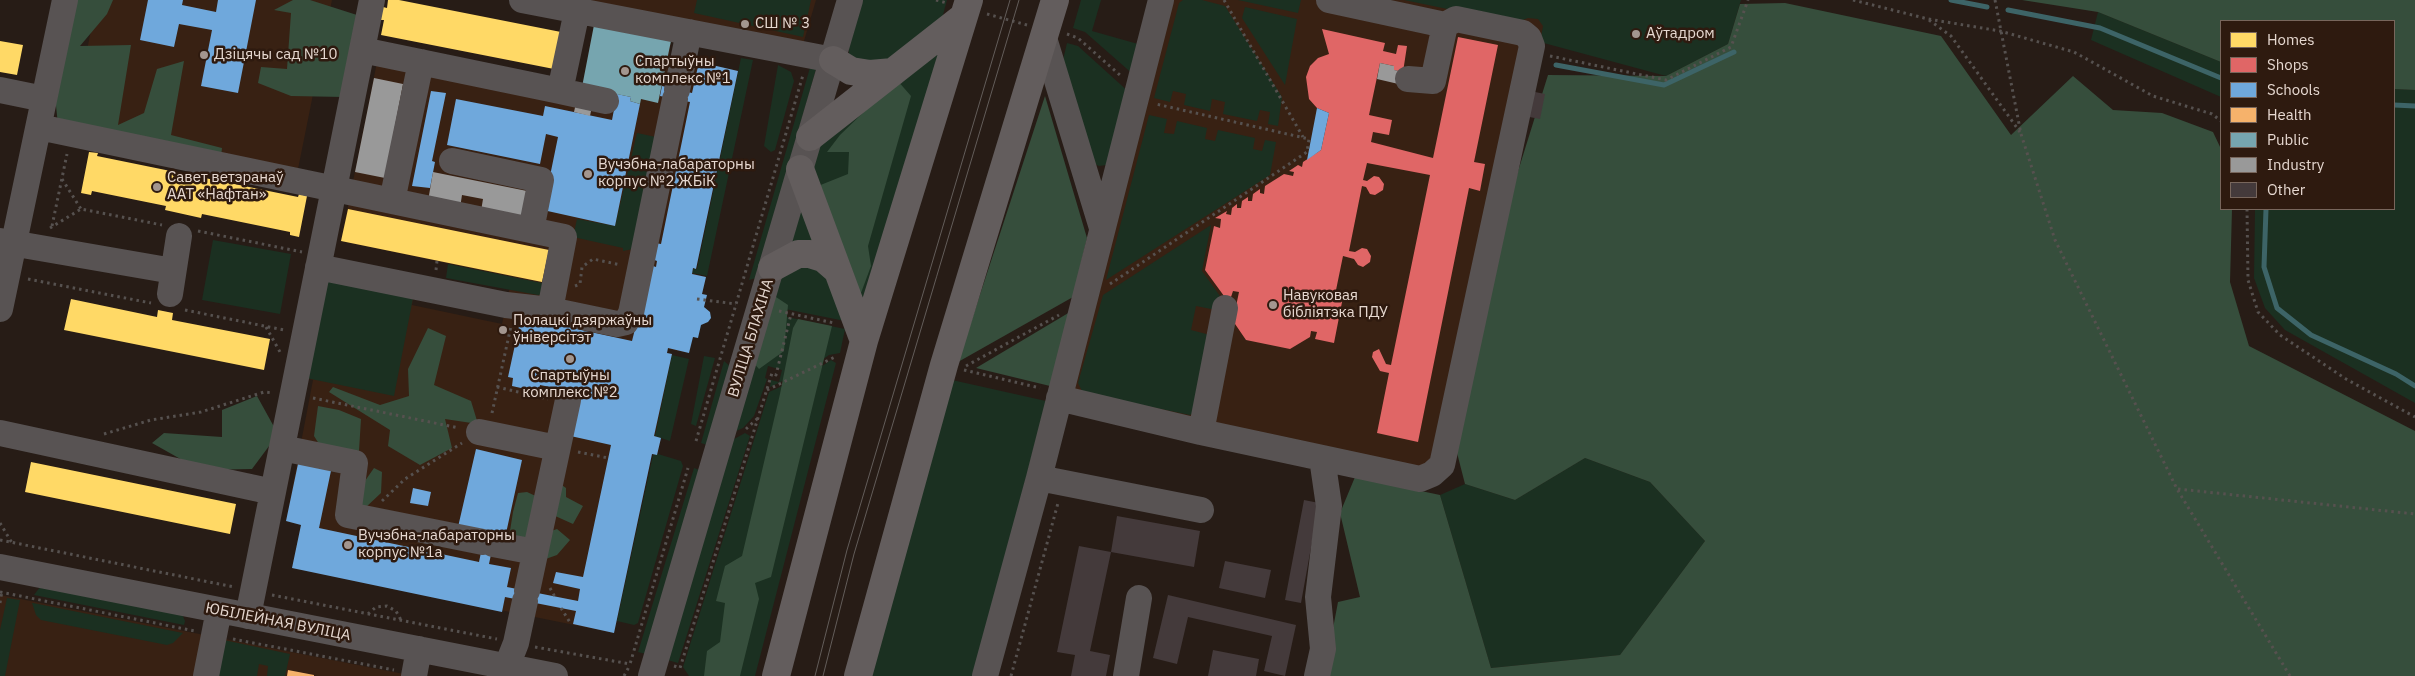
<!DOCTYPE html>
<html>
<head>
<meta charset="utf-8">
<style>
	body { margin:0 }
	#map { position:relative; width:2415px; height:676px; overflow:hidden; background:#271c16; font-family:"IBM Plex Sans",sans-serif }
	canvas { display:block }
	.legend { position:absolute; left:2220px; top:20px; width:175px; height:190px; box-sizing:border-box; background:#2e1a0f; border:1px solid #78665c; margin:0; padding:6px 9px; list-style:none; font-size:15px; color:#e6d8d0 }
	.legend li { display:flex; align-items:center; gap:10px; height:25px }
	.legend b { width:25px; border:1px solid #78665c }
</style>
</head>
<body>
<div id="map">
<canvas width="2415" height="676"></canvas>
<ul class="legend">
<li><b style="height:14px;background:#ffd966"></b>Homes</li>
<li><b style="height:14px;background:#e06666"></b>Shops</li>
<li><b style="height:14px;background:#6fa8dc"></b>Schools</li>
<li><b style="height:14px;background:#f6b26b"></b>Health</li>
<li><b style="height:14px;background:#76a5af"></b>Public</li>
<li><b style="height:14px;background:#999"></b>Industry</li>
<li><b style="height:14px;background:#443a3b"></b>Other</li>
</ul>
</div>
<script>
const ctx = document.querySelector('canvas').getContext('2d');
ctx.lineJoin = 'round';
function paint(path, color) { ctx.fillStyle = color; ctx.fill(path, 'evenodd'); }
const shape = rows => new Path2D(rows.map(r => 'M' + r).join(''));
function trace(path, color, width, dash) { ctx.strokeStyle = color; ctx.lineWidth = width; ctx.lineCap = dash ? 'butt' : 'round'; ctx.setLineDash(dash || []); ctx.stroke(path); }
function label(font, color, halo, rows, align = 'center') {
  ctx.font = font + ' "IBM Plex Sans",sans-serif'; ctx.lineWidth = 5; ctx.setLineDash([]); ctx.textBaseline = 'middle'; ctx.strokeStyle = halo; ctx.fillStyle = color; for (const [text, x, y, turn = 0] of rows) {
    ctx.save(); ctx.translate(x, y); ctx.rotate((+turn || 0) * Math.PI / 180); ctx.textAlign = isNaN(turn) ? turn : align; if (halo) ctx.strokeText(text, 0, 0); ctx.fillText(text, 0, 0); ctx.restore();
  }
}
paint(shape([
	[97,0,332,0,297,174,71,130],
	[561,0,816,0,802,48],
	[1173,0,1741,0,1540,42,1439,458,1418,471,1072,392],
	[594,25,671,41,669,56,738,71,696,269,693,268,692,273,706,277,702,294,699,293,689,353,668,349,667,353,672,354,655,436,661,438,657,455,652,454,614,633,292,568,301,525,286,521,313,380,306,378,414,293,412,305,502,324,512,277,341,241,377,62,582,87],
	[0,595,414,676,0,676]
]), '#382113');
paint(shape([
	[697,0,811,0,803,37,694,13],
	[860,0,947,0,941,22,891,65,870,69,849,56,848,41],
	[1081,0,1101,0,1092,31,1138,44,1135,76,1085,32,1073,28],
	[1183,0,1202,0,1225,6,1282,97,1278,126,1268,124,1270,112,1260,110,1257,121,1223,114,1225,102,1212,99,1210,111,1184,105,1186,94,1173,91,1170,102,1154,98,1179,3],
	[1238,0,1301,0,1298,13],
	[1404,0,1741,0,1728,44,1666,76,1540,42,1543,26,1538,19,1528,18,1515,23],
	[1245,7,1297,19,1285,85,1242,18],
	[2098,12,2221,62,2221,97,2091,40],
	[1067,43,1078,46,1130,93,1106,165,1099,166,1093,163,1063,60],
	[941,50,863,304,808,166,815,142],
	[741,58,753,60,707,276,692,273,693,269,697,269],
	[811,64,817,66,756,278,749,280],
	[778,65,791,72,794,81,775,150,771,152,764,146],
	[2394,89,2415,90,2415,403,2285,330,2265,308,2254,278,2255,209,2394,209],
	[1149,115,1167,119,1164,133,1174,134,1177,121,1207,128,1205,139,1215,141,1218,130,1255,138,1253,149,1262,151,1265,140,1276,142,1270,175,1106,280],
	[637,133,656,137,638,248,623,251,623,248,573,237,577,219,615,226],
	[800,185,822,240,779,254],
	[1211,225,1202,271,1220,296,1216,310,1196,306,1191,330,1214,336,1199,409,1190,415,1083,393,1078,383,1103,295],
	[213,240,291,254,280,314,202,300],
	[448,264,542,283,543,294,538,295,446,278],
	[795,265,823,270,845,321,765,305,773,278],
	[332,277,414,293,394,396,306,378,324,282],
	[763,312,845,329,840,353,829,355,812,367,770,387,771,380,779,382,782,370,768,366,765,378,767,379,754,416,743,428,725,436],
	[672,355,689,359,670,441,655,436],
	[704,356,715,358,696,426,691,424],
	[831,360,836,363,755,676,689,676,683,667,769,392,815,371],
	[724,361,732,368,713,447,701,443],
	[952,380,1046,401,975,676,868,676],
	[745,433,750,436,678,663,664,659,727,443],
	[658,454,681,461,683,466,638,623,634,625,617,621,653,455],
	[1585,458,1650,482,1705,541,1620,655,1491,668,1440,495,1465,484,1515,500],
	[694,468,705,472,650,655,638,652],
	[40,587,182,614,185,621,184,625,34,595],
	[7,598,20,600,5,676,0,676,0,630],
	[32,603,33,603,183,633,173,643,167,645,41,620,36,615],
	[219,639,290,654,285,676,267,676,268,666,259,664,257,676,211,676]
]), '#1b3021');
paint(shape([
	[77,0,113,0,107,14,80,46,131,45,118,125,144,113,157,69,184,61,171,135,222,148,221,157,58,125,55,96],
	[293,0,310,0,357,15,344,97,291,96,258,83,261,67,287,69,291,13,274,10],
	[2022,0,2415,0,2415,90,2394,89,2394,21,2221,21,2221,62,2098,12],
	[1785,3,1941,36,2011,135,2073,76,2113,110,2162,113,2213,132,2221,149,2221,209,2232,209,2230,282,2249,346,2415,431,2415,676,1324,676,1338,602,1360,597,1340,513,1355,477,1440,495,1491,668,1620,655,1705,541,1650,482,1585,458,1515,500,1465,484,1445,406,1548,75,1666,76,1728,44,1740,4],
	[897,80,911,96,868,246,871,266,858,301,818,186,848,174,849,152,827,152,840,135],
	[1045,96,1087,238,1073,297,958,362],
	[770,293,788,305,784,351,759,369,751,360],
	[1070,312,1050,386,976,368],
	[798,319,832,326,771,577,755,583,759,599,740,676,704,676,707,651,720,642,725,603,716,601,725,566,742,556,780,394,793,328],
	[428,328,446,336,434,385,471,401,478,424,445,419,452,448,420,465,388,446,390,430,329,392,333,387,380,405,409,396,408,369],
	[257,396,278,434,252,469,200,470,152,443,164,433,222,437,222,410],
	[318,406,339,410,361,419,359,451,321,447,314,436],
	[374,468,382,472,381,493,365,508,353,498],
	[556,481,566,488,566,497,583,506,573,524,553,515,531,538,557,529,570,540,557,555,540,561,509,537,513,512,518,493,527,492,540,498]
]), '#364e3c');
paint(shape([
	[388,0,399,0,561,32,554,69,381,35,384,20,380,20,383,7,387,8],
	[0,41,23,45,17,75,0,72],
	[89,152,98,153,97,156,298,197,299,194,307,196,299,237,290,235,290,232,202,214,201,218,165,210,166,206,92,191,91,195,81,193],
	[348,209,549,250,542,282,341,241],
	[71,299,157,317,158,310,173,313,172,320,270,339,264,370,64,330],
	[31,462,236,504,230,534,25,492]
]), '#ffd966');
paint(shape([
	[1322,29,1385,43,1383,51,1396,54,1398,45,1407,46,1403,72,1394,70,1394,66,1380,63,1369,115,1392,120,1389,135,1373,132,1371,142,1433,158,1458,37,1498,45,1474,162,1485,164,1480,191,1469,188,1418,442,1377,433,1389,373,1380,371,1372,357,1373,352,1379,349,1386,364,1391,365,1430,175,1367,163,1363,180,1367,181,1374,176,1379,177,1384,184,1383,190,1375,195,1370,194,1366,187,1362,186,1349,251,1355,252,1362,248,1367,249,1371,256,1370,262,1363,267,1358,265,1354,259,1343,256,1335,295,1343,297,1334,343,1315,339,1317,332,1311,331,1310,337,1290,349,1246,340,1233,321,1239,292,1233,291,1231,297,1224,296,1205,270,1214,226,1220,228,1221,219,1215,218,1227,211,1226,214,1231,215,1232,208,1237,204,1237,208,1241,208,1242,201,1248,197,1248,201,1252,201,1253,194,1260,189,1260,193,1264,194,1265,186,1284,174,1293,176,1294,172,1289,171,1298,165,1302,167,1303,162,1321,150,1329,113,1317,108,1309,99,1306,77,1310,66,1318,58,1329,54]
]), '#e06666');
paint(shape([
	[148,0,183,0,182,5,216,12,218,0,256,0,238,93,201,86,212,30,179,24,174,47,140,40],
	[699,62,738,71,696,269,693,268,692,274,706,277,702,294,707,295,704,307,710,312,711,318,708,322,701,325,698,338,693,337,689,353,668,348,667,353,672,354,654,436,661,438,657,455,652,454,614,633,573,624,576,611,505,597,502,612,292,568,301,525,286,521,299,459,332,466,319,528,479,562,485,533,458,527,476,449,522,460,505,538,495,535,489,564,511,568,507,587,578,601,580,589,553,583,556,572,583,577,611,445,566,435,575,392,540,385,539,392,512,386,513,378,508,377,521,317,632,341,636,325,639,326,650,265,656,267,657,261,652,259,655,243,661,244,690,102,660,96,662,86,692,93],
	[431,91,446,93,432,161,435,162,430,188,412,186],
	[617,94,631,97,630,101,640,104,615,226,543,210,558,137,546,134,540,164,447,145,456,99,543,116,545,106,612,120],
	[1317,108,1329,113,1321,150,1307,160],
	[413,488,431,492,428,506,410,503]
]), '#6fa8dc');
paint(shape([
	[288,670,314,675,314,676,287,676]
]), '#f6b26b');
paint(shape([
	[594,25,671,41,658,103,641,99,640,104,630,101,631,97,582,87]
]), '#76a5af');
paint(shape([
	[1380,63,1394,66,1394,70,1409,73,1407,86,1377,79],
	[374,78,403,84,385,178,355,172],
	[576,103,592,106,590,116,574,112],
	[433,172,532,192,527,220,481,211,483,199,462,195,460,208,428,201]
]), '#999');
trace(shape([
	[1951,0,1987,7],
	[2008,10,2100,28,2221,78],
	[1556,65,1664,85,1734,52],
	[2394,105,2415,106],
	[2266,209,2264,267,2277,308,2311,335,2396,374,2415,386]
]), '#3d6467', 5);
paint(shape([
	[1530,91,1545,94,1540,119,1524,116],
	[1304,500,1319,503,1301,603,1285,600],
	[1117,516,1200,531,1194,567,1111,552],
	[1079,546,1111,552,1090,651,1110,655,1106,676,1071,676,1075,655,1057,652],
	[1225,561,1271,570,1265,598,1219,588],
	[1168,595,1296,625,1285,676,1264,671,1272,636,1188,617,1177,664,1153,658],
	[1213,650,1259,659,1256,676,1208,676]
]), '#443a3b');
trace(shape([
	[936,0,947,3],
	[1224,0,1303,137],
	[1853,0,1928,19,2000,31,2074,52,2153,96,2212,114,2221,121],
	[1995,0,2021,134,2055,240,2177,489,2290,676],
	[987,14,1027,25],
	[1929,20,1951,36,2020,132],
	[1067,34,1078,38,1121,76],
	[1550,56,1666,80,1731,47,1748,0],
	[62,179,81,209],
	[2247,209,2248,280,2258,312,2280,335,2346,379,2415,417],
	[52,226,67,154],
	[50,228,81,209,162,225],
	[198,231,302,252],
	[436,270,437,261],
	[28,279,151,303],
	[1110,284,1307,152,1309,139,1156,104],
	[575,286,580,284,582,267,593,259,621,265],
	[697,299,736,304],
	[185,310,284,330],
	[779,311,834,323],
	[266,327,280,352],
	[966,366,1059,315],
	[964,370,1040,388],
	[497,387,548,399],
	[767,390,837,356],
	[313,398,459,428],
	[492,413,511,326],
	[746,429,758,418],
	[104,434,151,420,201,412,264,392,273,393],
	[696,441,803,75],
	[578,452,608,458],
	[2178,489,2415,514],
	[382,501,405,479,462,443],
	[0,523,12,543],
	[0,540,234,587],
	[550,588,555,597],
	[0,592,195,631],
	[272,595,497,639],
	[0,603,2,591],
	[561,608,571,624],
	[368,614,376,607,387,606,396,611,401,620],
	[233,639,394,670],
	[535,647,630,664,688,468],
	[674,666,680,668,772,373,776,375,791,314],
	[624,676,630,665],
	[1011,676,1058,503]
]), '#56514f', 3, [2.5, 4]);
trace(shape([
	[522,0,833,60],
	[1044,38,1102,228],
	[362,50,560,91,577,11],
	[1408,79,1433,81,1445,25],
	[0,90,44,99],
	[677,90,689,32],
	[560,91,606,101],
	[39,127,564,237,550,310],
	[452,161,541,180,531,230],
	[392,201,421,62],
	[0,241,173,271],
	[318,267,506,305,550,310,617,324,626,322,631,313,675,99],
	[170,294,179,236],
	[0,309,65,0],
	[1059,398,1201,432,1420,479,1432,474,1442,465,1532,46,1529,38,1523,33,1456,19,1445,25,1329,0],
	[479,432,557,448],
	[1201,432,1225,308],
	[0,433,273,492],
	[282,448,355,463,348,515,483,542],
	[1039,478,1201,510],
	[493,544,535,552],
	[0,567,555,676],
	[527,591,568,400],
	[248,616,372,0],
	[206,676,219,610],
	[414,676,419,649],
	[503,676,516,643,525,601],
	[651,676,850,0],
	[985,676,1039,478,1161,0],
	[1126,676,1139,598],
	[1317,676,1323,649,1318,597,1329,506,1322,458]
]), '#585353', 26);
trace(shape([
	[833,60,851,71,870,74,893,72],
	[810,137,963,17],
	[800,169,864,341],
	[772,268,798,254,810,254,823,258,838,271],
	[776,676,864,341,969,0],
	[858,676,944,365,1055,0]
]), '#635d5d', 28);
trace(shape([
	[815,676,847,550,1010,0],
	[823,676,854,554,1019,0]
]), '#635d5a', 1);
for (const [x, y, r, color] of [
	[745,24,5,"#a3968f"],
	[1636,34,5,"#a3968f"],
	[204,55,5,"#a3968f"],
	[625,71,5,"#a3968f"],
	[588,174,5,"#a3968f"],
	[157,187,5,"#a3968f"],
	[1273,305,5,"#a3968f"],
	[503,330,5,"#a3968f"],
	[570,359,5,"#a3968f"],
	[348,545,5,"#a3968f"]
]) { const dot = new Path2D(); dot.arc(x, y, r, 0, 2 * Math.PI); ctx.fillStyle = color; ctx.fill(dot); trace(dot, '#2e1a0f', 2); }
label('15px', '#e6d8d0', '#2e1a0f', [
	["СШ № 3",755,24],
	["Аўтадром",1646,34],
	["Дзіцячы сад №10",214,55],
	["Спартыўны",635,62],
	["комплекс №1",635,79],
	["Вучэбна-лабараторны",598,165],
	["корпус №2 ЖБіК",598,182],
	["Савет ветэранаў",167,178],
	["ААТ «Нафтан»",167,195],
	["Навуковая",1283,296],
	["бібліятэка ПДУ",1283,313],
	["Полацкі дзяржаўны",513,321],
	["ўніверсітэт",513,338],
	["Спартыўны",570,376,"center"],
	["комплекс №2",570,393,"center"],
	["Вучэбна-лабараторны",358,536],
	["корпус №1а",358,553]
], 'left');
label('15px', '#e6d8d0', '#2e1a0f', [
	["ВУЛІЦА БЛАХІНА",751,338,-73],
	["ЮБІЛЕЙНАЯ ВУЛІЦА",278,622,11]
]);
</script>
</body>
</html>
